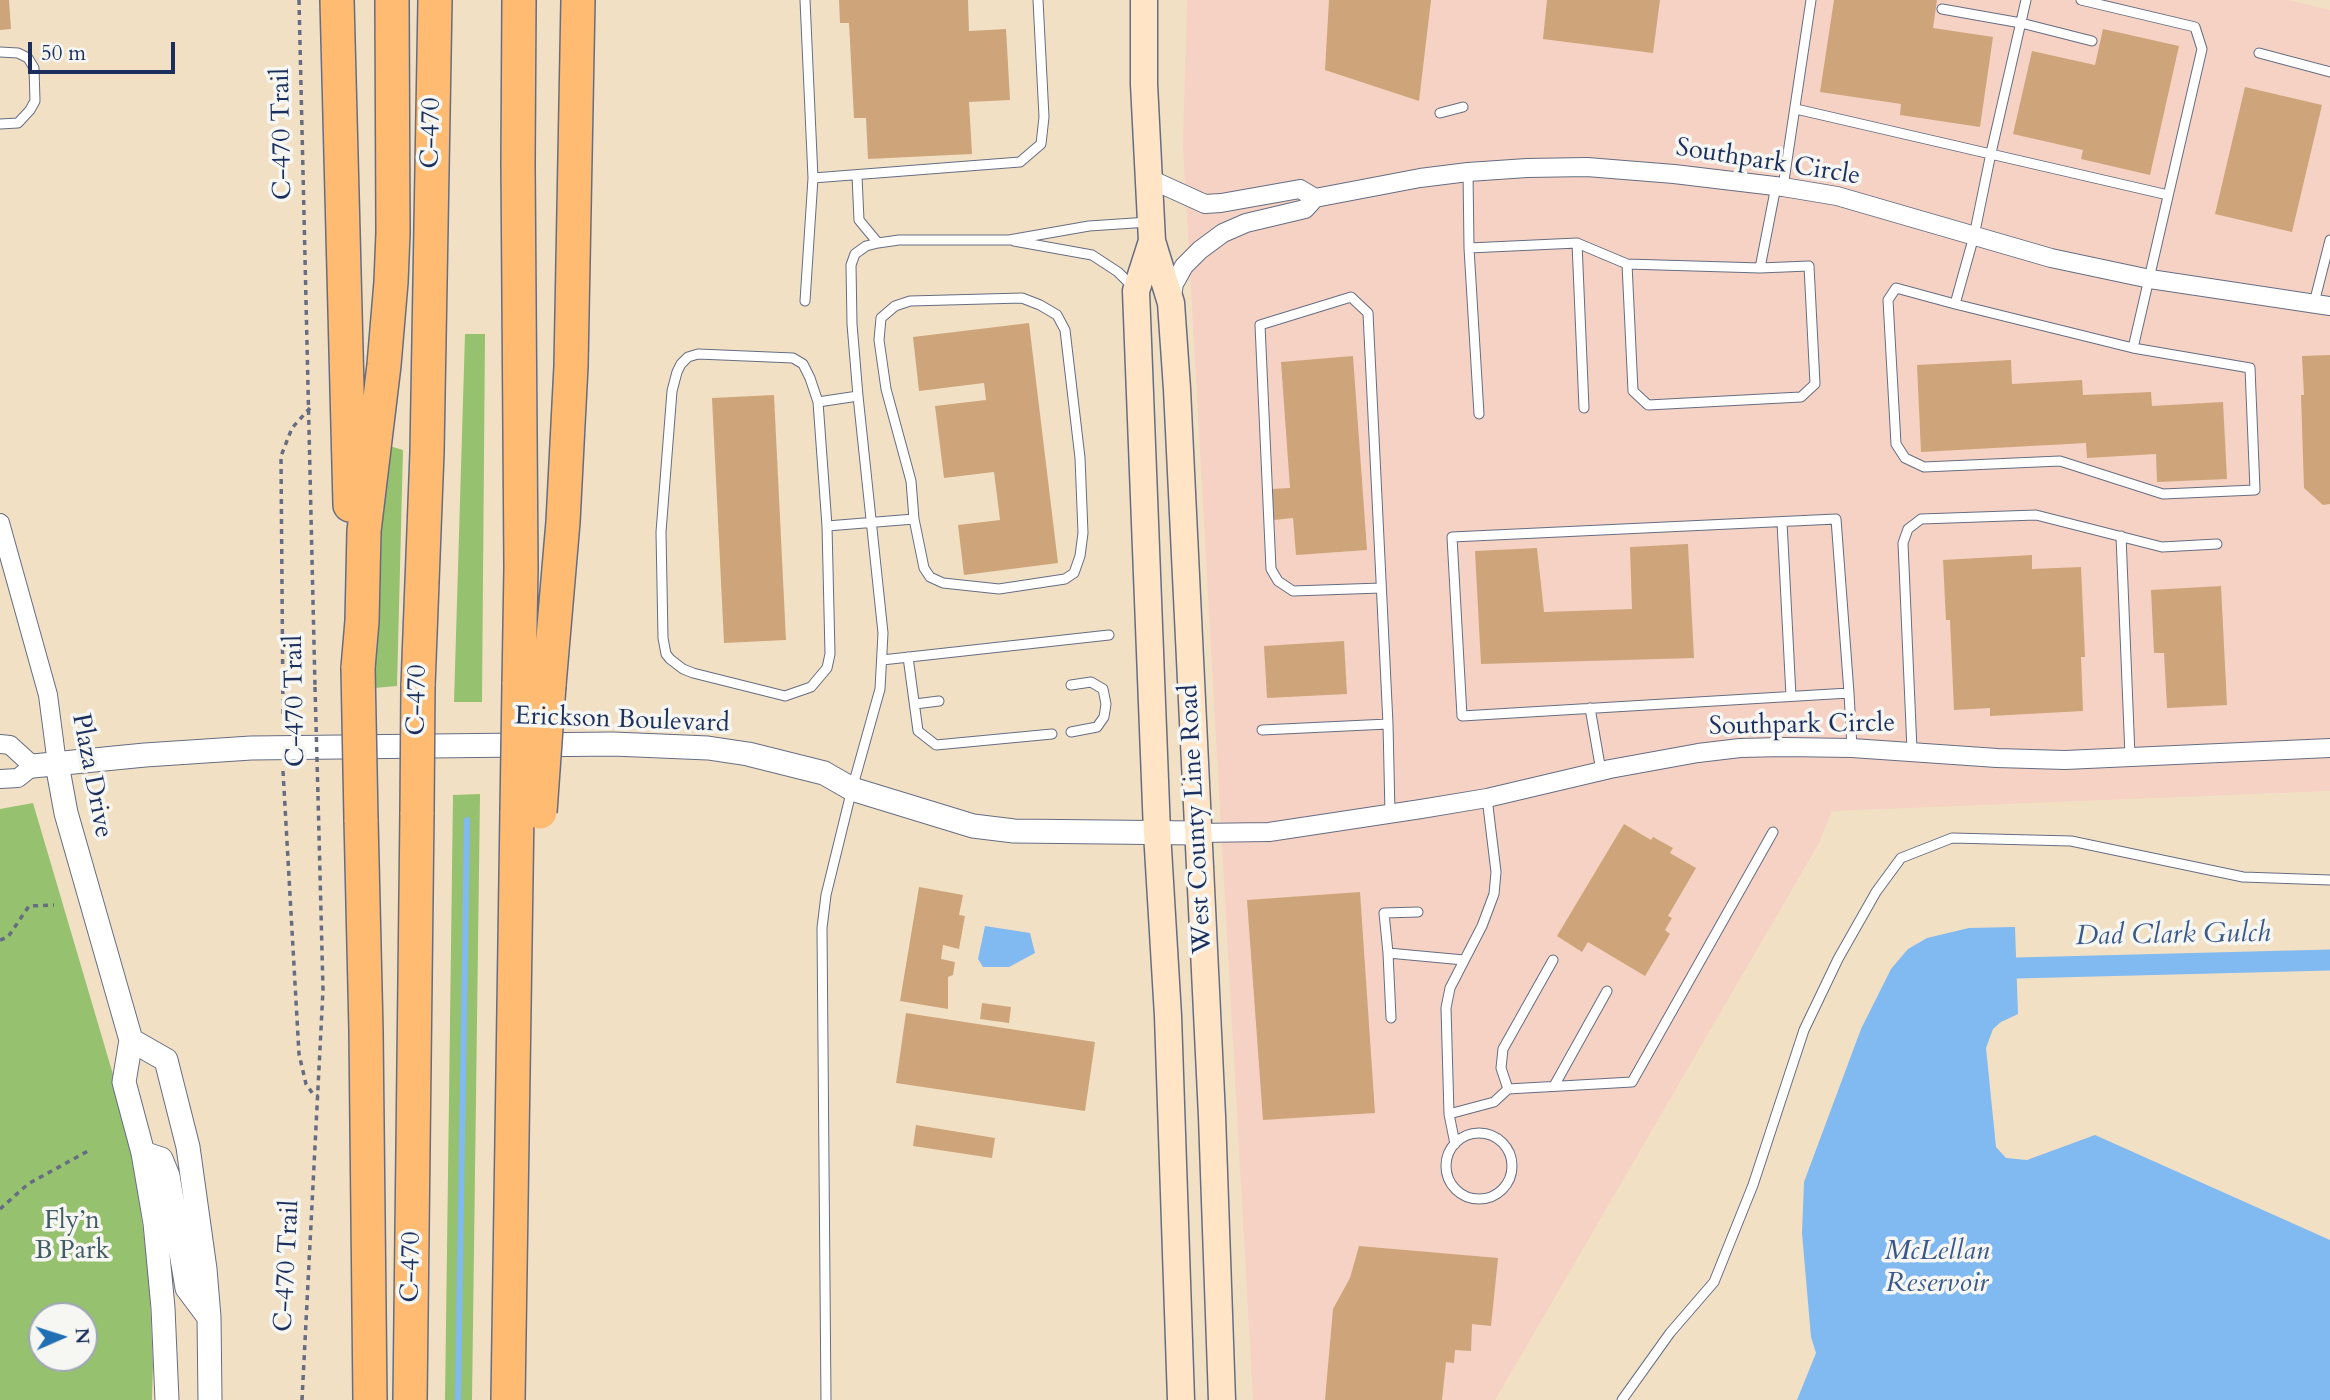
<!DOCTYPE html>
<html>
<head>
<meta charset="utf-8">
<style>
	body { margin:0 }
	#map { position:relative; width:2330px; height:1400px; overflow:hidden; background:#f2e0c5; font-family:Cardo,serif }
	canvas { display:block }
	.north { position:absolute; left:28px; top:1302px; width:70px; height:70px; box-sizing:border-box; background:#f6f6f2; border:2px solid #9ea6b7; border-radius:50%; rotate:87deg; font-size:19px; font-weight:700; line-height:28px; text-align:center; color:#1b2f5e }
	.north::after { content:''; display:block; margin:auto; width:24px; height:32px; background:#1f6fb2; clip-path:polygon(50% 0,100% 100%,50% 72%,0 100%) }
	.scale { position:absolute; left:28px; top:42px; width:147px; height:32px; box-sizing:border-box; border:4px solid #1b2f5e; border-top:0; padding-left:9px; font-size:21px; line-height:24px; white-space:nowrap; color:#1b2f5e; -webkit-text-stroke:5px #f6f6f2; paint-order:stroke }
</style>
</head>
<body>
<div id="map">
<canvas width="2330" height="1400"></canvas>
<div class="north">N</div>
<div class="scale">50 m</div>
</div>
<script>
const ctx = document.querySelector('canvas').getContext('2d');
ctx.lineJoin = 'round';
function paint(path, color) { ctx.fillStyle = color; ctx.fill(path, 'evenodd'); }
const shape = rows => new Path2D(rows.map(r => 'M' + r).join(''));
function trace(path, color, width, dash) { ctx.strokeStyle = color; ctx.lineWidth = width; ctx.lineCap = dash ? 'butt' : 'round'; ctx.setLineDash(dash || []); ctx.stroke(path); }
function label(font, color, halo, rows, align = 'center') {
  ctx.font = font + ' Cardo,serif'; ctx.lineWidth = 7; ctx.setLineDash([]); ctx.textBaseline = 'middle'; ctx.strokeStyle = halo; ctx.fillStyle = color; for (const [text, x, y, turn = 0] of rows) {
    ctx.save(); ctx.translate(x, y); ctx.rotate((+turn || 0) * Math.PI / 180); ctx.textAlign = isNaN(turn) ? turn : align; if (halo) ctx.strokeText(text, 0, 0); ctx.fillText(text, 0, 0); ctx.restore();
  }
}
paint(shape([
	[1187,0,2289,0,2330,10,2330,791,1832,811,1819,843,1495,1400,1253,1400,1183,146]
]), '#f5d2c3');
paint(shape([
	[465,334,485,334,482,702,454,702],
	[386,445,403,450,397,686,374,688,372,603],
	[480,794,472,1400,445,1400,453,795],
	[33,803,117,1088,137,1182,149,1277,153,1364,152,1400,0,1400,0,809],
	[42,1316,84,1316,84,1358,42,1358]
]), '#96c16e');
paint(shape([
	[985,926,1030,933,1035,953,1009,967,983,967,978,959],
	[2015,927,2018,1014,2001,1022,1993,1029,1986,1048,1996,1147,2006,1158,2027,1160,2095,1135,2330,1240,2330,1400,1797,1400,1816,1353,1811,1337,1802,1233,1804,1182,1861,1029,1891,969,1908,949,1927,938,1969,928]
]), '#81b9f1');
trace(shape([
	[458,1400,467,820]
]), '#81b9f1', 6);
trace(shape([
	[2017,968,2330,960]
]), '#81b9f1', 21);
paint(shape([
	[0,0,9,0,11,29,0,30],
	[839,0,968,0,969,31,1006,29,1010,100,969,102,972,154,868,159,866,118,854,118,849,23,840,23],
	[1329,0,1431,0,1419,101,1325,70],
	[1547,0,1660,0,1653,53,1543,39],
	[1834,0,1937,0,1933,28,1993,37,1980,127,1900,115,1901,104,1820,92],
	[2103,29,2179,46,2150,175,2081,159,2083,150,2013,134,2032,51,2095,65],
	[2245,87,2322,105,2292,232,2215,214],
	[1029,323,1058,563,964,575,958,525,1000,520,994,472,944,478,935,406,986,400,984,383,919,391,913,337],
	[2330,355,2330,504,2323,505,2304,488,2301,395,2304,395,2302,356],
	[1353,356,1367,550,1296,555,1293,518,1274,520,1272,489,1290,488,1281,362],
	[2011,360,2012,384,2082,380,2083,395,2151,392,2152,406,2223,402,2227,479,2157,482,2156,454,2087,458,2086,443,1921,452,1917,365],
	[774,395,786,640,724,643,712,398],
	[1688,544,1694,658,1481,664,1475,551,1537,548,1544,612,1632,609,1630,547],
	[2032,555,2032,569,2081,567,2085,657,2081,657,2083,711,1990,716,1990,708,1954,710,1950,620,1946,620,1943,560],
	[2221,586,2227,705,2167,708,2164,653,2154,653,2151,590],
	[1344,641,1347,694,1267,698,1264,646],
	[1624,824,1651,840,1653,837,1673,848,1670,853,1696,868,1668,916,1672,918,1665,930,1670,934,1645,976,1588,942,1582,952,1557,936],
	[919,887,963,895,959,915,965,916,959,949,943,945,941,959,955,962,953,975,948,977,948,1009,900,1001],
	[1360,892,1375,1113,1263,1120,1247,900],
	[982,1003,1011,1007,1009,1023,980,1019],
	[906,1013,1095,1042,1085,1111,896,1083],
	[916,1125,995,1138,992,1158,913,1146],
	[1359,1246,1498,1258,1491,1326,1472,1324,1471,1351,1455,1350,1454,1363,1446,1362,1442,1400,1325,1400,1333,1309,1350,1278]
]), '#cea57a');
const service = shape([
	[805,0,813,178,1020,162,1041,144,1044,117,1038,0],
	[2026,0,1991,153,1974,236,1955,304,2133,348,2202,49,2195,27,2081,0],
	[1942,9,2021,23,2092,41],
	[0,52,18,53,28,58,34,68,35,101,30,110,18,123,0,124],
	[2259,53,2330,72],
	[1796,109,2168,195],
	[1440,113,1463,107],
	[1468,172,1469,248,1577,243,1627,264],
	[857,176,859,220,878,243],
	[1783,187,1811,0],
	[1014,241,1092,255,1118,272,1134,288],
	[1577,243,1584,408],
	[1469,248,1479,414],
	[1760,268,1627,264,1633,391,1648,405,1801,397,1815,384,1809,266,1760,268,1776,186],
	[805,301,813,178],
	[2314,303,2330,240],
	[1955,304,1896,288,1888,300,1896,444,1905,458,1924,467,2060,461,2163,494,2255,490,2250,368,2133,348],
	[858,396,818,402,827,526,914,519,924,568,930,577,943,583,999,589,1065,579,1074,573,1080,556,1083,533,1080,458,1065,330,1057,315,1040,305,1022,298,910,301,895,306,881,318,879,340,886,389,911,481,914,519],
	[818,402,810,378,803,364,793,358,698,354,688,357,681,364,677,372,672,391,661,532,663,638,666,654,670,659,683,669,693,673,785,696,811,687,827,668,830,654,827,526],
	[1782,522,1791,696],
	[2121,536,2130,756],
	[1381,588,1293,591,1278,581,1271,569,1260,325,1351,297,1368,313,1388,724,1390,814],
	[908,657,918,731,936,745,1052,734],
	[882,660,1109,635],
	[1071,685,1091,682,1103,689,1106,704,1104,717,1097,727,1071,732],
	[1849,693,1462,716,1452,537,1836,519,1849,693,1852,748],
	[915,704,939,701],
	[1590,708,1601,771],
	[1262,730,1388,724],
	[1912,750,1903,543,1908,529,1921,519,2036,515,2162,547,2217,544],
	[1388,953,1384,913,1418,912],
	[1391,1018,1388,953,1464,960],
	[1554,1086,1607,991],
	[1508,1089,1501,1068,1503,1049,1553,960],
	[1449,1114,1494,1102,1508,1089,1632,1082,1773,832],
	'1446 1166a33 33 0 1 1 66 0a33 33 0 1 1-66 0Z',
	[1455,1144,1449,1114,1446,1008,1450,988,1482,926,1494,894,1496,872,1487,798],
	[826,1400,822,928,826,895,852,789,880,689,883,633,858,396,852,324,851,265,855,254,866,246,878,243,899,240,1009,240,1089,226,1149,222],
	[1622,1400,1670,1333,1714,1282,1753,1185,1804,1030,1838,959,1876,892,1901,858,1952,838,2071,841,2243,877,2330,880]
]);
const minor = shape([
	[1150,179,1205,204,1221,203,1300,189,1315,198],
	[1171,301,1174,284,1184,266,1200,250,1223,233,1246,223,1305,209,1315,198,1420,178,1468,172,1527,168,1587,167,1674,174,1783,187,1837,196,2051,258,2150,279,2330,306],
	[0,523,48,695,57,764],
	[0,744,10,745,33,766,18,778,0,779],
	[1197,833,1269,832,1421,809,1487,798,1610,769,1698,753,1740,748,1784,747,1852,748,1997,758,2065,760,2330,748]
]);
const tertiary = shape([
	[57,764,66,813,131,1040,124,1082,143,1153,155,1223,163,1308,167,1400],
	[33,766,145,755,251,748,613,744,708,748,748,754,824,773,852,789,973,826,1014,831,1197,833],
	[131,1040,166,1060,188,1147,205,1269,209,1317,210,1400],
	[143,1153,161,1159,168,1176,187,1288,208,1316]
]);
const secondary = shape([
	[1144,0,1144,84,1152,241,1171,303,1177,389,1212,1116,1222,1400],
	[1152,241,1136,291,1157,832,1168,1016,1181,1400]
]);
const motorway = shape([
	[337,0,350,505],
	[519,0,518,163,521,568,519,685],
	[358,668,362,621,364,531,384,365,391,282,393,233,392,0],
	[549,685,563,522,571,366,578,0],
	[418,686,427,452,435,0],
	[361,819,366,1031,370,1400],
	[410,1400,417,812],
	[508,1400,517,811]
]);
trace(service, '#666d82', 11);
trace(minor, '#666d82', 20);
trace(tertiary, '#666d82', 25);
trace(secondary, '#666d82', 29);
trace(motorway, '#666d82', 36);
trace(shape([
	[299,0,315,687],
	[283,714,281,456,292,428,310,408],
	[283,771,299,1054,306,1084,313,1094,318,1096],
	[0,940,8,937,29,906,54,905],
	[0,1209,28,1184,88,1151],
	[302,1400,323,990,318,796]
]), '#666d82', 3.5, [5, 5]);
trace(service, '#fff', 9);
trace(minor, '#fff', 18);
trace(tertiary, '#fff', 23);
trace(secondary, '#ffe4c6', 26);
trace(motorway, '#febb71', 33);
const motorwayBridge = shape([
	[358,668,361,819],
	[517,811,519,685],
	[417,812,418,686],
	[540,812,549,685]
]);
trace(motorwayBridge, '#666d82', 36, []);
trace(shape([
	[315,687,318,796]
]), '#666d82', 3.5, [5, 5]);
trace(motorwayBridge, '#febb71', 33);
label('26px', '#1b2f5e', '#f6f6f2', [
	["C-470",432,133,-89],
	["C-470 Trail",283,134,-91],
	["Southpark Circle",1768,163,9],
	["C-470",418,700,-89],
	["C-470 Trail",296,701,-91],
	["Erickson Boulevard",622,721,2],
	["Southpark Circle",1802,726,-1],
	["Plaza Drive",91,776,79],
	["West County Line Road",1197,819,-93],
	["C-470 Trail",288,1266,-87],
	["C-470",412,1267,-89]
]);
label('26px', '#405b63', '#f6f6f2', [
	["Fly’n",72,1222],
	["B Park",72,1252]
]);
label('italic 28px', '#3a588a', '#f6f6f2', [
	["Dad Clark Gulch",2173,936,-1],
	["McLellan",1937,1253],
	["Reservoir",1937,1285]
]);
</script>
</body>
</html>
